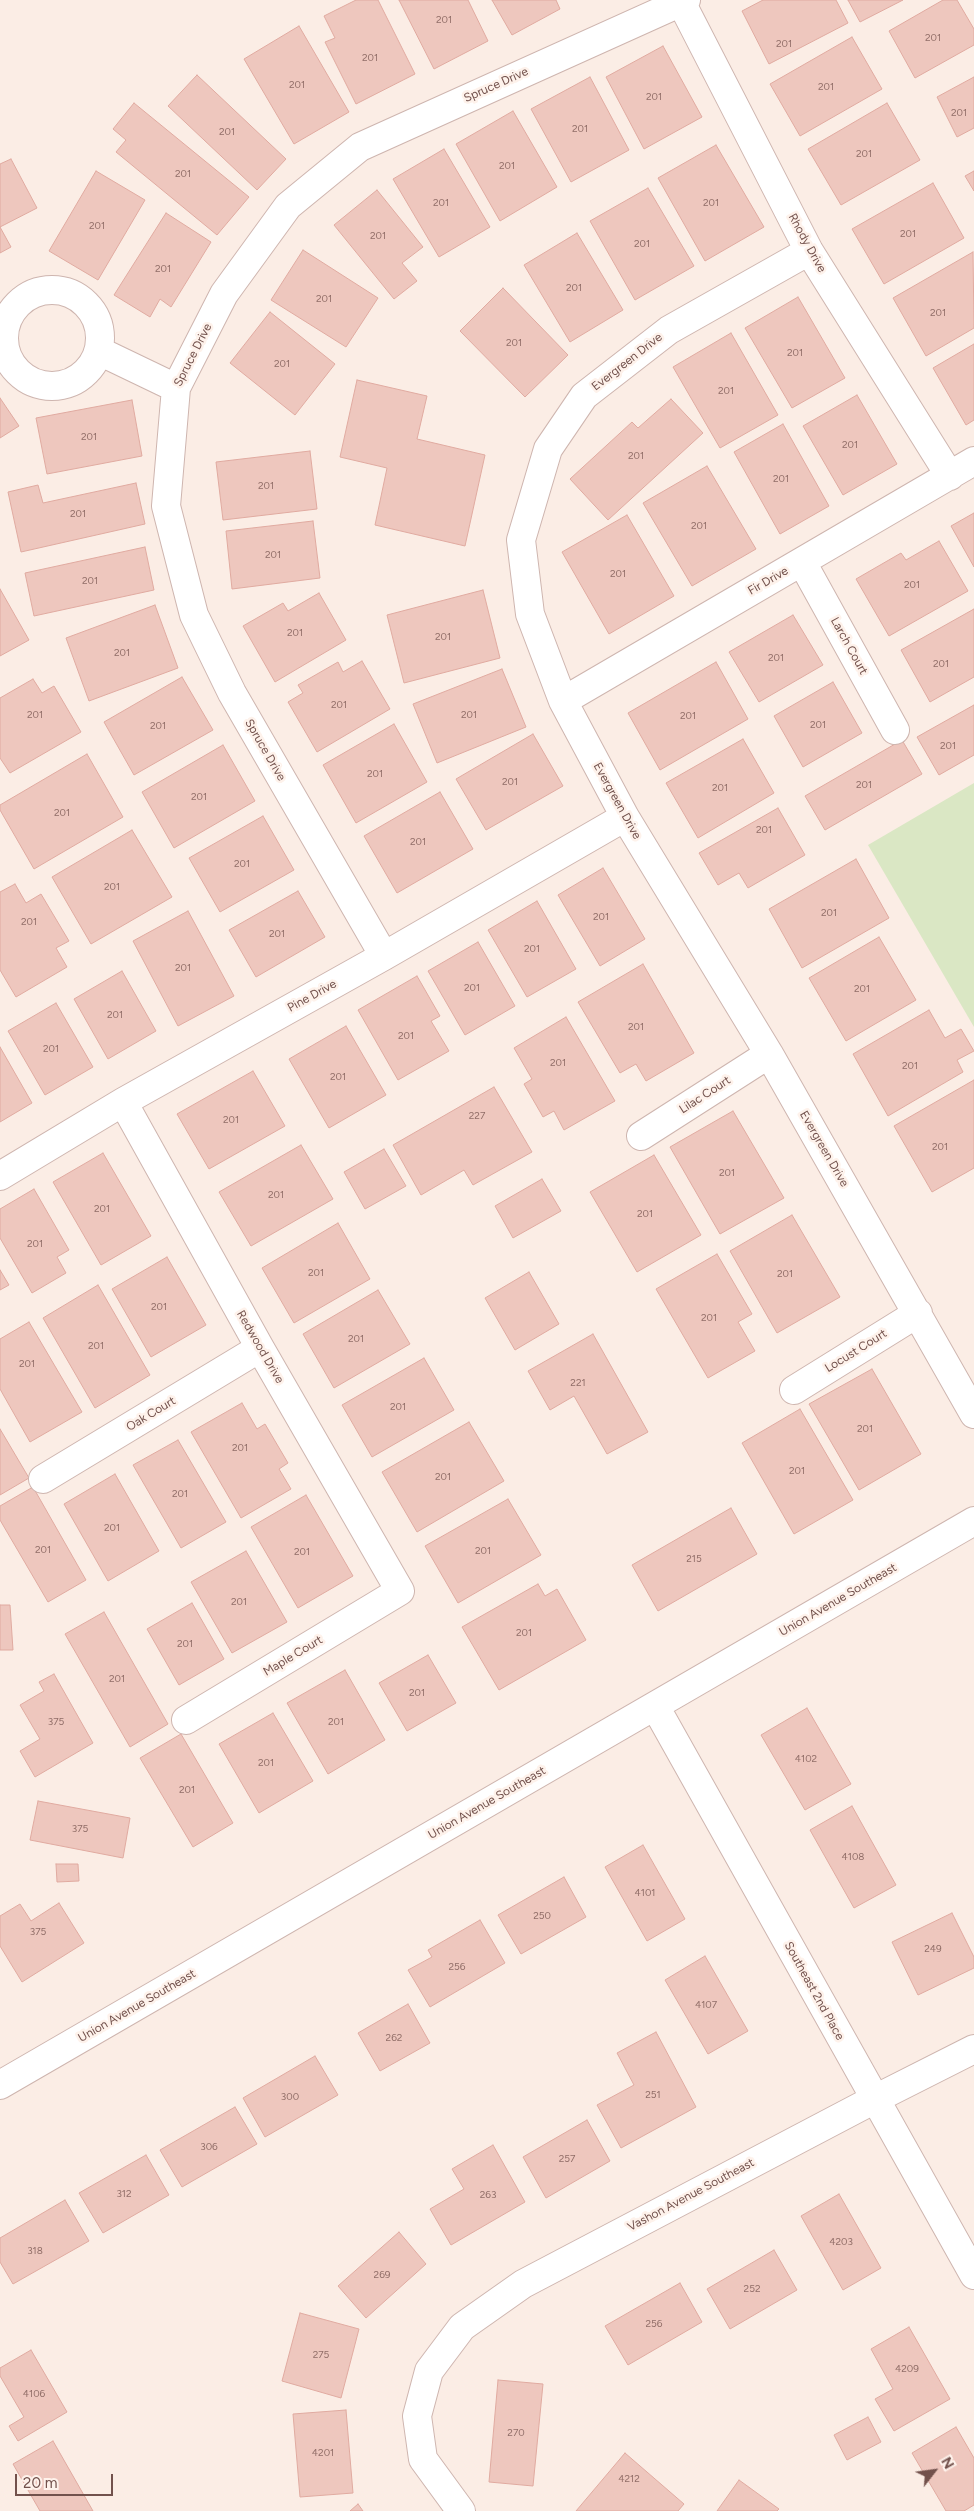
<!DOCTYPE html>
<html>
<head>
<meta charset="utf-8">
<style>
	body { margin:0 }
	#map { position:relative; width:974px; height:2511px; overflow:hidden; background:#fbede5; font-family:Figtree,sans-serif }
	canvas { display:block }
	.north { position:absolute; left:909px; top:2446px; width:50px; height:50px; -webkit-text-stroke:4px #fef2eb; paint-order:stroke; rotate:60deg; font-size:14px; font-weight:700; line-height:20px; text-align:center; color:#72514c }
	.north::after { content:''; display:block; margin:auto; width:18px; height:22px; background:#72514c; clip-path:polygon(50% 0,100% 100%,50% 72%,0 100%) }
	.scale { position:absolute; left:15px; top:2474px; width:98px; height:22px; box-sizing:border-box; border:2px solid #72514c; border-top:0; padding-left:6px; font-size:15px; line-height:18px; white-space:nowrap; color:#72514c; -webkit-text-stroke:4px #fef2eb; paint-order:stroke }
</style>
</head>
<body>
<div id="map">
<canvas width="974" height="2511"></canvas>
<div class="north">N</div>
<div class="scale">20 m</div>
</div>
<script>
const ctx = document.querySelector('canvas').getContext('2d');
ctx.lineJoin = 'round';
function paint(path, color) { ctx.fillStyle = color; ctx.fill(path, 'evenodd'); }
const shape = rows => new Path2D(rows.map(r => 'M' + r).join(''));
function trace(path, color, width, dash) { ctx.strokeStyle = color; ctx.lineWidth = width; ctx.lineCap = dash ? 'butt' : 'round'; ctx.setLineDash(dash || []); ctx.stroke(path); }
function label(font, color, halo, rows, align = 'center') {
  ctx.font = font + ' Figtree,sans-serif'; ctx.lineWidth = 5; ctx.setLineDash([]); ctx.textBaseline = 'middle'; ctx.strokeStyle = halo; ctx.fillStyle = color; for (const [text, x, y, turn = 0] of rows) {
    ctx.save(); ctx.translate(x, y); ctx.rotate((+turn || 0) * Math.PI / 180); ctx.textAlign = isNaN(turn) ? turn : align; if (halo) ctx.strokeText(text, 0, 0); ctx.fillText(text, 0, 0); ctx.restore();
  }
}
paint(shape([
	[974,783,974,1027,868,845]
]), '#dae7c4');
const building = shape([
	[356,0,378,0,415,74,356,104,325,42,335,38,324,16,356,0],
	[399,0,468,0,488,41,434,69,399,0],
	[492,0,556,0,560,9,512,35,492,0],
	[763,0,836,0,848,23,769,64,742,11,763,0],
	[848,0,903,0,860,22,848,0],
	[943,0,957,0,974,29,974,45,915,78,889,31,943,0],
	[299,26,349,112,294,144,244,59,299,26],
	[852,37,882,89,800,136,770,84,852,37],
	[663,46,702,117,644,149,606,77,663,46],
	[197,75,286,159,257,190,168,106,197,75],
	[590,77,629,150,571,182,531,109,590,77],
	[974,77,974,128,957,137,937,97,974,77],
	[134,103,249,197,217,235,116,152,126,140,113,129,134,103],
	[887,103,920,160,841,205,808,149,887,103],
	[513,111,557,187,500,221,456,144,513,111],
	[716,145,764,227,705,261,658,178,716,145],
	[444,149,490,227,439,257,393,179,444,149],
	[11,159,37,208,0,227,11,247,0,253,0,164,11,159],
	[96,171,145,200,98,280,49,251,96,171],
	[974,171,974,191,965,176,974,171],
	[933,183,964,238,884,284,852,229,933,183],
	[648,188,694,266,635,300,590,221,648,188],
	[377,190,423,247,402,263,417,281,394,299,334,225,377,190],
	[166,213,211,242,171,307,160,299,150,317,114,295,166,213],
	[577,233,623,310,570,342,524,265,577,233],
	[303,250,378,298,346,347,271,300,303,250],
	[973,252,974,328,926,356,893,298,973,252],
	[503,288,568,355,525,397,460,331,503,288],
	[798,297,845,378,792,408,745,328,798,297],
	[270,312,335,364,295,415,230,363,270,312],
	[731,333,778,415,720,448,673,367,731,333],
	[974,344,974,420,966,425,933,368,974,344],
	[357,380,427,396,417,439,485,455,465,546,375,525,387,468,340,457,357,380],
	[857,395,897,464,843,495,803,426,857,395],
	[0,398,19,426,0,438,0,398],
	[671,399,703,433,608,520,570,479,632,422,638,428,671,399],
	[132,400,142,456,47,474,36,418,132,400],
	[783,424,829,506,780,534,734,452,783,424],
	[310,451,317,509,223,520,216,462,310,451],
	[707,466,756,549,692,586,643,503,707,466],
	[136,483,145,524,21,552,8,492,38,485,43,503,136,483],
	[974,513,974,567,951,526,974,513],
	[627,515,674,596,609,634,562,552,627,515],
	[313,521,320,578,232,589,226,531,313,521],
	[939,541,968,591,889,636,856,579,901,553,906,560,939,541],
	[145,547,154,590,34,616,25,573,145,547],
	[0,589,29,640,0,656,0,589],
	[483,590,500,658,404,683,387,615,483,590],
	[319,593,346,640,275,682,243,626,283,603,288,611,319,593],
	[155,605,178,668,89,701,66,638,155,605],
	[974,609,974,677,930,702,901,650,974,609],
	[793,615,823,665,759,702,729,652,793,615],
	[362,661,390,709,317,752,288,702,303,693,298,685,338,662,343,672,362,661],
	[716,662,748,719,660,770,628,713,716,662],
	[502,669,526,727,437,763,413,704,502,669],
	[182,677,213,730,134,775,104,722,182,677],
	[33,679,42,693,54,686,81,732,10,773,0,758,0,698,33,679],
	[833,682,862,733,803,767,774,716,833,682],
	[974,705,974,755,939,775,917,737,974,705],
	[394,724,427,782,356,823,323,765,394,724],
	[533,734,563,786,486,830,456,779,533,734],
	[743,739,774,793,698,838,666,783,743,739],
	[902,740,922,774,825,830,805,796,902,740],
	[223,745,255,801,174,848,142,792,223,745],
	[87,754,123,817,34,869,0,810,0,805,87,754],
	[440,792,473,849,397,893,364,836,440,792],
	[778,808,805,855,748,888,739,873,718,885,699,853,778,808],
	[263,816,294,870,220,912,189,858,263,816],
	[132,830,172,897,91,944,52,877,132,830],
	[856,859,889,918,802,968,769,909,856,859],
	[603,868,645,939,600,966,558,895,603,868],
	[15,884,26,903,41,894,69,941,56,948,67,967,16,997,0,970,0,892,15,884],
	[298,891,325,937,256,977,229,930,298,891],
	[537,901,576,969,527,997,488,930,537,901],
	[188,911,234,996,178,1026,133,941,188,911],
	[879,937,916,1000,846,1041,809,978,879,937],
	[478,942,515,1006,465,1035,428,971,478,942],
	[643,964,694,1053,646,1081,636,1064,620,1073,578,1002,643,964],
	[122,971,156,1031,108,1059,74,999,122,971],
	[417,976,440,1016,431,1021,449,1051,398,1080,358,1010,417,976],
	[56,1003,93,1067,45,1095,8,1031,56,1003],
	[929,1010,945,1038,961,1029,974,1051,957,1060,963,1072,888,1116,853,1054,929,1010],
	[566,1017,615,1101,564,1130,554,1111,543,1117,524,1084,532,1079,514,1048,566,1017],
	[346,1026,386,1095,329,1128,289,1059,346,1026],
	[0,1047,32,1103,0,1122,0,1047],
	[253,1071,285,1126,209,1169,177,1114,253,1071],
	[974,1080,974,1168,932,1192,894,1126,974,1080],
	[494,1087,532,1152,473,1185,464,1170,421,1195,393,1145,494,1087],
	[733,1111,784,1198,720,1234,670,1147,733,1111],
	[301,1145,333,1199,251,1246,219,1192,301,1145],
	[384,1149,406,1186,365,1209,344,1172,384,1149],
	[103,1153,151,1236,101,1265,53,1182,103,1153],
	[654,1155,701,1235,637,1272,590,1192,654,1155],
	[542,1179,561,1211,513,1238,495,1206,542,1179],
	[34,1189,69,1250,57,1257,66,1273,32,1293,0,1238,0,1209,34,1189],
	[792,1215,840,1297,777,1333,730,1251,792,1215],
	[338,1223,370,1279,294,1323,262,1268,338,1223],
	[717,1254,752,1314,738,1322,755,1351,708,1378,656,1289,717,1254],
	[167,1257,206,1325,151,1357,112,1289,167,1257],
	[0,1270,9,1285,0,1290,0,1270],
	[529,1272,559,1324,515,1350,485,1298,529,1272],
	[98,1285,150,1375,95,1408,43,1318,98,1285],
	[378,1290,410,1344,334,1388,303,1334,378,1290],
	[29,1322,82,1412,30,1442,0,1389,0,1339,29,1322],
	[593,1334,648,1432,607,1454,574,1396,550,1410,528,1371,593,1334],
	[424,1358,454,1410,372,1457,342,1405,424,1358],
	[872,1369,921,1454,859,1490,809,1404,872,1369],
	[242,1403,257,1429,265,1424,288,1463,279,1469,291,1489,241,1518,191,1432,242,1403],
	[800,1409,853,1500,794,1534,742,1443,800,1409],
	[469,1422,504,1481,417,1532,382,1472,469,1422],
	[0,1429,29,1478,0,1495,0,1429],
	[178,1440,226,1522,181,1548,133,1465,178,1440],
	[115,1474,159,1551,108,1581,64,1504,115,1474],
	[33,1487,86,1580,48,1602,0,1520,0,1506,33,1487],
	[306,1495,353,1576,298,1608,251,1527,306,1495],
	[508,1499,541,1555,458,1603,425,1546,508,1499],
	[731,1508,757,1554,658,1611,632,1565,731,1508],
	[246,1551,287,1622,232,1653,191,1582,246,1551],
	[538,1584,545,1596,557,1589,586,1640,499,1690,462,1627,538,1584],
	[192,1603,224,1659,179,1685,147,1629,192,1603],
	[0,1605,10,1605,13,1650,0,1650,0,1605],
	[104,1612,168,1724,130,1747,65,1634,104,1612],
	[428,1655,456,1703,407,1731,379,1683,428,1655],
	[345,1670,385,1740,328,1774,287,1703,345,1670],
	[54,1674,93,1743,35,1777,20,1751,40,1739,20,1705,44,1691,39,1682,54,1674],
	[807,1708,851,1784,805,1810,761,1735,807,1708],
	[273,1713,313,1781,259,1813,219,1744,273,1713],
	[181,1734,233,1823,193,1847,140,1758,181,1734],
	[38,1801,130,1818,123,1858,30,1840,38,1801],
	[852,1806,896,1885,854,1908,810,1830,852,1806],
	[643,1845,685,1919,647,1941,605,1867,643,1845],
	[56,1864,78,1864,79,1881,57,1882,56,1864],
	[564,1877,586,1917,521,1954,498,1915,564,1877],
	[59,1903,84,1943,22,1982,0,1946,0,1916,20,1904,31,1921,59,1903],
	[952,1913,974,1957,974,1968,918,1995,892,1942,952,1913],
	[480,1920,505,1963,430,2007,408,1970,432,1957,428,1950,480,1920],
	[705,1956,748,2031,708,2054,665,1980,705,1956],
	[408,2004,430,2043,380,2071,358,2033,408,2004],
	[656,2032,696,2107,621,2148,597,2105,634,2085,617,2053,656,2032],
	[315,2056,338,2095,265,2137,243,2098,315,2056],
	[235,2107,257,2144,182,2187,160,2150,235,2107],
	[587,2120,610,2161,546,2198,523,2157,587,2120],
	[493,2145,525,2202,451,2245,430,2209,464,2189,452,2169,493,2145],
	[146,2155,169,2195,103,2233,79,2193,146,2155],
	[839,2194,881,2268,843,2290,801,2216,839,2194],
	[65,2200,89,2241,13,2284,0,2262,0,2238,65,2200],
	[399,2232,426,2264,366,2318,338,2286,399,2232],
	[774,2250,797,2290,730,2329,707,2289,774,2250],
	[680,2283,702,2322,628,2365,605,2326,680,2283],
	[300,2313,359,2329,341,2398,282,2381,300,2313],
	[909,2327,950,2399,894,2431,875,2399,893,2389,871,2349,909,2327],
	[31,2350,67,2412,18,2441,9,2426,24,2417,0,2376,0,2368,31,2350],
	[498,2380,543,2384,533,2486,489,2482,498,2380],
	[346,2410,353,2493,300,2497,293,2414,346,2410],
	[868,2417,881,2442,847,2460,834,2435,868,2417],
	[956,2427,974,2458,974,2505,964,2511,946,2511,912,2453,956,2427],
	[53,2441,93,2511,40,2511,13,2464,53,2441],
	[625,2453,684,2504,678,2511,576,2511,625,2453],
	[739,2480,779,2509,777,2511,717,2511,739,2480],
	[358,2504,363,2511,350,2511,358,2504]
]);
paint(building, '#eec7be');
trace(building, '#e0aaa0', 1);
const minor = shape([
	[680,0,809,251,950,476],
	[809,251,669,330,584,396,548,449,521,540,530,614,563,701,625,817,769,1054,974,1414],
	'4 338a48 48 0 1 1 96 0a48 48 0 1 1-96 0Z',
	[99,351,176,388],
	[802,562,895,730],
	[563,701,974,461],
	[384,956,232,693,194,615,166,506,176,388,224,294,288,206,360,147,686,0],
	[123,1102,260,1348,400,1591,186,1720],
	[641,1136,769,1054],
	[0,1176,123,1102,384,956,625,817],
	[794,1390,918,1313],
	[43,1479,260,1348],
	[655,1706,974,2275],
	[0,2085,974,1521],
	[461,2511,423,2459,417,2416,429,2371,462,2327,523,2284,875,2099,974,2049]
]);
trace(minor, '#ceb5af', 30);
trace(minor, '#fff', 28);
label('10px', '#916e68', null, [
	["201",444,20],
	["201",933,38],
	["201",784,44],
	["201",370,58],
	["201",297,85],
	["201",826,87],
	["201",654,97],
	["201",959,113],
	["201",580,129],
	["201",227,132],
	["201",864,154],
	["201",507,166],
	["201",183,174],
	["201",441,203],
	["201",711,203],
	["201",97,226],
	["201",908,234],
	["201",378,236],
	["201",642,244],
	["201",163,269],
	["201",574,288],
	["201",324,299],
	["201",938,313],
	["201",514,343],
	["201",795,353],
	["201",282,364],
	["201",726,391],
	["201",89,437],
	["201",850,445],
	["201",636,456],
	["201",781,479],
	["201",266,486],
	["201",78,514],
	["201",699,526],
	["201",273,555],
	["201",618,574],
	["201",90,581],
	["201",912,585],
	["201",295,633],
	["201",443,637],
	["201",122,653],
	["201",776,658],
	["201",941,664],
	["201",339,705],
	["201",35,715],
	["201",469,715],
	["201",688,716],
	["201",818,725],
	["201",158,726],
	["201",948,746],
	["201",375,774],
	["201",510,782],
	["201",864,785],
	["201",720,788],
	["201",199,797],
	["201",62,813],
	["201",764,830],
	["201",418,842],
	["201",242,864],
	["201",112,887],
	["201",829,913],
	["201",601,917],
	["201",29,922],
	["201",277,934],
	["201",532,949],
	["201",183,968],
	["201",472,988],
	["201",862,989],
	["201",115,1015],
	["201",636,1027],
	["201",406,1036],
	["201",51,1049],
	["201",558,1063],
	["201",910,1066],
	["201",338,1077],
	["227",477,1116],
	["201",231,1120],
	["201",940,1147],
	["201",727,1173],
	["201",276,1195],
	["201",102,1209],
	["201",645,1214],
	["201",35,1244],
	["201",316,1273],
	["201",785,1274],
	["201",159,1307],
	["201",709,1318],
	["201",356,1339],
	["201",96,1346],
	["201",27,1364],
	["221",578,1383],
	["201",398,1407],
	["201",865,1429],
	["201",240,1448],
	["201",797,1471],
	["201",443,1477],
	["201",180,1494],
	["201",112,1528],
	["201",43,1550],
	["201",483,1551],
	["201",302,1552],
	["215",694,1559],
	["201",239,1602],
	["201",524,1633],
	["201",185,1644],
	["201",117,1679],
	["201",417,1693],
	["375",56,1722],
	["201",336,1722],
	["4102",806,1759],
	["201",266,1763],
	["201",187,1790],
	["375",80,1829],
	["4108",853,1857],
	["4101",645,1893],
	["250",542,1916],
	["375",38,1932],
	["249",933,1949],
	["256",457,1967],
	["4107",706,2005],
	["262",394,2038],
	["251",653,2095],
	["300",290,2097],
	["306",209,2147],
	["257",567,2159],
	["312",124,2194],
	["263",488,2195],
	["4203",841,2242],
	["318",35,2251],
	["269",382,2275],
	["252",752,2289],
	["256",654,2324],
	["275",321,2355],
	["4209",907,2369],
	["4106",34,2394],
	["270",516,2433],
	["4201",323,2453],
	["4212",629,2479]
]);
label('12px', '#72514c', '#fef2eb', [
	["Spruce Drive",496,85,-24],
	["Rhody Drive",807,243,61],
	["Spruce Drive",193,355,-63],
	["Evergreen Drive",627,362,-38],
	["Fir Drive",768,581,-30],
	["Larch Court",849,646,61],
	["Spruce Drive",265,750,60],
	["Evergreen Drive",617,801,61],
	["Pine Drive",312,996,-29],
	["Lilac Court",705,1095,-33],
	["Evergreen Drive",824,1149,60],
	["Redwood Drive",260,1347,60],
	["Locust Court",856,1351,-32],
	["Oak Court",151,1414,-31],
	["Union Avenue Southeast",838,1600,-30],
	["Maple Court",293,1656,-31],
	["Union Avenue Southeast",487,1803,-30],
	["Southeast 2nd Place",814,1991,61],
	["Union Avenue Southeast",137,2006,-30],
	["Vashon Avenue Southeast",691,2195,-28]
]);
</script>
</body>
</html>
